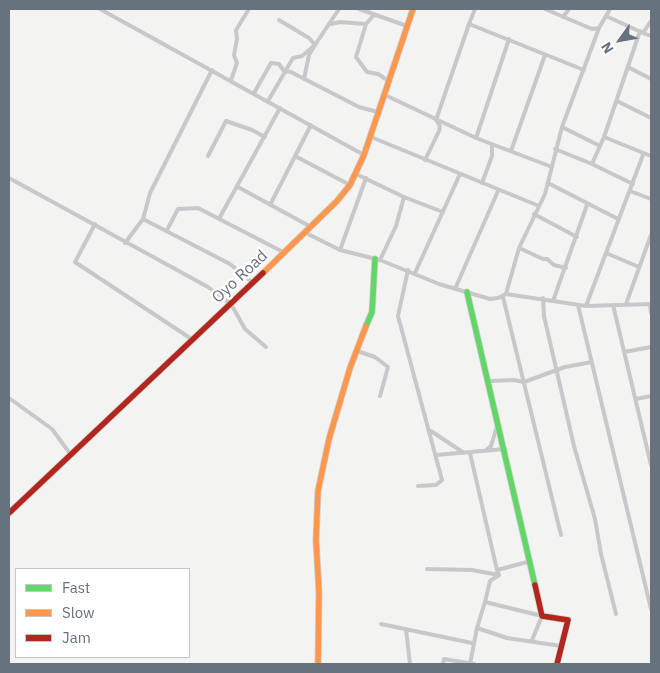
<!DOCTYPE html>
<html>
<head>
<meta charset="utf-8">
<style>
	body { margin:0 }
	#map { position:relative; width:660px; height:673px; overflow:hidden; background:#f3f3f2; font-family:"IBM Plex Sans",sans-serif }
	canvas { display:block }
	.frame { position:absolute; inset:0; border:10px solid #67727f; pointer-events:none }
	.legend { position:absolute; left:15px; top:568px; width:175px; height:90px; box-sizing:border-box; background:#fff; border:1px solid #c2c7cc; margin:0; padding:6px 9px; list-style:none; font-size:15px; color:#67727f }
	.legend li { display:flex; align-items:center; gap:10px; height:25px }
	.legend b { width:25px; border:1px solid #c2c7cc }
	.north { position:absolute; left:595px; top:15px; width:50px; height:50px; -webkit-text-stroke:4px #fff; paint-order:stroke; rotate:238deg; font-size:14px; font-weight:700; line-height:20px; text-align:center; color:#67727f }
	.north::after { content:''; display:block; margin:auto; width:18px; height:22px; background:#67727f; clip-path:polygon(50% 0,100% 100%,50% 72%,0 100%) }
</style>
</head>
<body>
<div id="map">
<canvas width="660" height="673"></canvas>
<div class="frame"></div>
<ul class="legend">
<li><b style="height:6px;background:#63d668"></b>Fast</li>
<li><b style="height:6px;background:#ff974d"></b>Slow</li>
<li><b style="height:6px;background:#b3261e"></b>Jam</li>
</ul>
<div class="north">N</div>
</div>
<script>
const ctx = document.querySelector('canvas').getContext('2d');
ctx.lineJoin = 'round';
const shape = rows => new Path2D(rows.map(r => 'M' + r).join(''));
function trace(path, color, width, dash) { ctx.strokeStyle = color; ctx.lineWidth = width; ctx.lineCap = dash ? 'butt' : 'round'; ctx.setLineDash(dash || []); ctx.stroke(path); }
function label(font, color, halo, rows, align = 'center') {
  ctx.font = font + ' "IBM Plex Sans",sans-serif'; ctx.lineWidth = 5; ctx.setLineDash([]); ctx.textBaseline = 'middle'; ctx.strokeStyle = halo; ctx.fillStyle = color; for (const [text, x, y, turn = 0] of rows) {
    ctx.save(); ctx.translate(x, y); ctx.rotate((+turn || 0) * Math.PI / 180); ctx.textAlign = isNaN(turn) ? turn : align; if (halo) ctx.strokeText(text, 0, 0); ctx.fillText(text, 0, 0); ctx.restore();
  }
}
const fast = shape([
	[467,292,535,585],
	[366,326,372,312,375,259]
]);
const slow = shape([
	[263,273,337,201,350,185,364,155,413,9],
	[318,664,319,592,316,540,318,491,329,439,350,368,366,326]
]);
const jam = shape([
	[9,513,263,273],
	[535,585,542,616,568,620,557,664]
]);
trace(fast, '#d0d1d1', 7);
trace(slow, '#d0d1d1', 7);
trace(jam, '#d0d1d1', 7);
trace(shape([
	[100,9,364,155],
	[359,9,407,26],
	[475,9,469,24,584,70],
	[545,9,592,29,599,28,610,9],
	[374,15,366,24,356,57,367,72,378,74,389,81],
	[606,16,643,33,651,21],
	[563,17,569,9],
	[279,20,309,38,315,45,309,55,304,79],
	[331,24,340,22,366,24],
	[643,33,651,36],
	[628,67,651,79],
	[231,80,237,63,234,55,237,39,236,30,249,9],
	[254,93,271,63,279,64,284,71,291,72,359,107,378,112],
	[385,95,476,138,552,167],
	[268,101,293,58,302,56,315,45,339,9],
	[617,101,651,118],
	[562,127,600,146],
	[371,137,539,206],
	[604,137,651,156],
	[476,138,509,39],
	[555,149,592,164,633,184],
	[511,151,545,55],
	[208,156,226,121,252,130,265,137],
	[295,156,350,185],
	[425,160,439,131,440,126,436,120,469,24],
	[592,164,604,137,640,31],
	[356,174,404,197,443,212],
	[9,178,208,287,231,304,245,329,266,347],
	[482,183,492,156,492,144],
	[548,183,618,219],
	[238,187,311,227],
	[630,191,651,199],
	[270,205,311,125],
	[534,214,577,237],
	[220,217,280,108],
	[143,219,230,264,253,283],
	[95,224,75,262,193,340],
	[167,230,178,209,198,208,285,253],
	[306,233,340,250,380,260,439,284,490,299,498,298,506,294,586,306,651,304],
	[125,243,143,219,150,193,212,70],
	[519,248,543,259,547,259,554,265,566,268],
	[340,250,366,178],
	[606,253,639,267],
	[380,260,396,226,404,197],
	[408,270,398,316,442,480,436,485,418,486],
	[415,273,460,174],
	[455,289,498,191],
	[506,294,519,248,545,194,562,127,599,28],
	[503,297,561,535],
	[543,298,544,316,574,446,595,519,601,554,616,614],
	[553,301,587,205],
	[626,304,651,235],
	[578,305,651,609],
	[613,305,651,465],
	[650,305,651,313],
	[586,306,643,155],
	[357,351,375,357,388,367,380,396],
	[624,352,651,347],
	[489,381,514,380,524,382,565,367,592,362],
	[9,398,52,429,71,455],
	[636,399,651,396],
	[431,431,464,453],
	[486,450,491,446,497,426],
	[470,453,497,570],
	[436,455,505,449],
	[427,569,472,570,499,575,497,570,531,561],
	[485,602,490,581,499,575],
	[381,624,472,643],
	[406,629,410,664],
	[532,640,542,616,485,602,477,628,507,638,561,646],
	[443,664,444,659,474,664],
	[470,664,477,628]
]), '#c8c8ca', 4);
trace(fast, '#63d668', 5.5);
trace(slow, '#ff974d', 5.5);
trace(jam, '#b3261e', 5.5);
label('16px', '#67727f', '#fff', [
	["Oyo Road",240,277,-43]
]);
</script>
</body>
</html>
